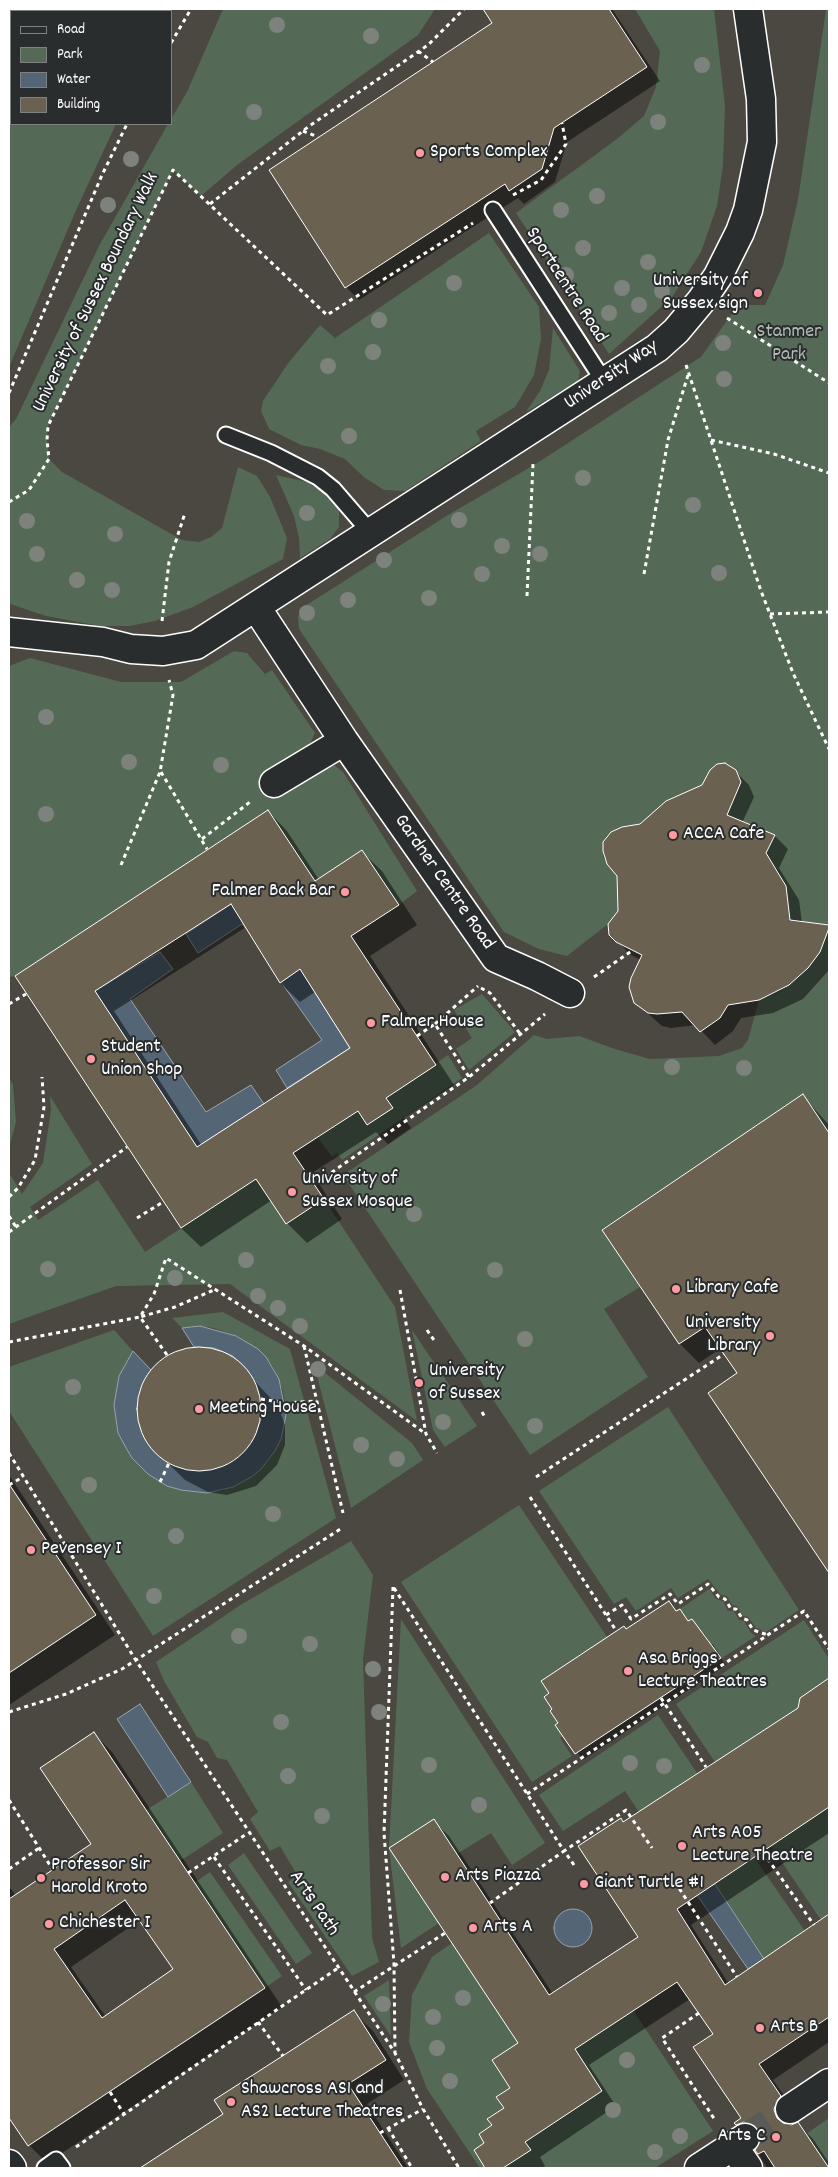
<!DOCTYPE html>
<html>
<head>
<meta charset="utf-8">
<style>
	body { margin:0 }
	#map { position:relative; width:838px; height:2177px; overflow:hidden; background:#3d3d38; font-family:Dekko,sans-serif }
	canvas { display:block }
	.frame { position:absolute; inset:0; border:10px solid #fff; pointer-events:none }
	.legend { position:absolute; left:10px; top:10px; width:162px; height:115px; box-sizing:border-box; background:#2a2d2e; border:1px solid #7f8182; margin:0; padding:6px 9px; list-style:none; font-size:15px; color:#fff }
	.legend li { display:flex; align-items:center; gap:10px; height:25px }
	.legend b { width:25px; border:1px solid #7f8182 }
</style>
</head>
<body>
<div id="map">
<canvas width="838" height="2177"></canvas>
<div class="frame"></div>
<ul class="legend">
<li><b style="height:6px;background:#2a2d2e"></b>Road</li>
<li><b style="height:14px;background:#556a56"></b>Park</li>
<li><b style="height:14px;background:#546676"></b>Water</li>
<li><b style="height:14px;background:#6a6151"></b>Building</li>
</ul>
</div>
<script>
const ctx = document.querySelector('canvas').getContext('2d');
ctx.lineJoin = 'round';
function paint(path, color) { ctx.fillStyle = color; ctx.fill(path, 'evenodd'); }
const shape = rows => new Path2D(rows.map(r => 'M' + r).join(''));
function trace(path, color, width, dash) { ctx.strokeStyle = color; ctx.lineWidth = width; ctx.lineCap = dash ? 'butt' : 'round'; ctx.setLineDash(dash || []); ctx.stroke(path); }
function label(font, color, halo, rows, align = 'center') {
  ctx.font = font + ' Dekko,sans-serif'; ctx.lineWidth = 4; ctx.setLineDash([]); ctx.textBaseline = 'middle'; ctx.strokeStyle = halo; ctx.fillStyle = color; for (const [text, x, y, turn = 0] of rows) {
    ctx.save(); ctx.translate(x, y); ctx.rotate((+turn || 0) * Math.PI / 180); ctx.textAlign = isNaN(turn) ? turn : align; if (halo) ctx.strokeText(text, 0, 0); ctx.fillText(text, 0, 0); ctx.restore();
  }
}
paint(shape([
	[9,9,826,9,798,199,783,265,765,305,829,598,829,2168,9,2168],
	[11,11,171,11,171,124,11,124]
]), '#4a4840');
paint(shape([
	[96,9,172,9,170,11,93,11],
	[223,9,435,9,418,35,237,165,201,196,173,170,48,426,47,440,49,459,62,472,182,540,199,542,211,537,222,528,238,467,257,476,270,497,287,538,283,559,193,607,155,621,129,626,100,626,46,616,16,606,9,603,9,427,16,419,99,246,168,124,171,124,171,119,187,92],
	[635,9,714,9,725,106,723,165,717,206,701,252,672,297,609,354,516,213,617,139,644,116,656,87,660,51],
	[826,9,829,9,829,1133,803,1094,602,1229,640,1287,604,1309,648,1377,530,1455,343,1175,477,1085,534,1035,547,1039,579,1036,615,1049,650,1059,719,1056,742,1048,748,1040,759,1000,781,991,800,976,820,952,829,925,787,920,789,907,786,886,779,871,764,856,775,835,753,826,726,822,725,798,735,794,741,782,736,770,725,763,717,764,710,770,706,777,706,786,666,801,638,829,622,827,607,835,603,843,603,857,610,868,618,873,618,913,608,924,567,956,539,949,504,932,299,629,298,617,305,606,448,515,534,465,701,357,738,305,765,305,783,265,798,199],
	[11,69,11,124,116,124,77,208,9,367,9,70],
	[489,233,539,307,541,339,534,375,515,407,476,431,481,441,405,491,384,490,365,478,345,459,320,449,301,445,269,429,261,411,263,401,289,362,320,325,335,338],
	[553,328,580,371,578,381,526,412,540,391,549,370],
	[276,475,307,482,329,496,339,510,339,527,330,539,300,558,299,538,294,516],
	[234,651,247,653,265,674,272,670,315,733,308,748,326,763,334,765,343,772,417,891,399,905,362,850,296,894,299,857,268,810,15,976,9,977,9,666,30,658,121,682,181,682],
	[482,994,515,1032,469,1070,456,1049,472,1038,454,1010],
	[448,1055,462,1078,342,1160,337,1153,332,1157,318,1138,358,1111,392,1108,386,1098],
	[9,1078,13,1084,16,1122,9,1148],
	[50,1096,92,1164,30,1207,38,1220,98,1180,145,1252,256,1179,286,1224,324,1199,395,1307,417,1421,230,1284,116,1286,9,1324,9,1173,22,1194,43,1163,51,1110],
	[223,1312,290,1349,336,1518,153,1636,9,1411,9,1367,114,1330,133,1351,119,1376,114,1405,118,1433,132,1458,167,1486,194,1492,222,1491,253,1476,269,1460,275,1451,285,1403,283,1391,273,1367,258,1349,236,1336,213,1328,200,1326,182,1328,172,1318],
	[412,1330,477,1426,445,1447,433,1430],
	[314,1364,412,1443,423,1460,351,1508],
	[668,1407,799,1610,766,1632,756,1628,748,1617,743,1616,737,1606,732,1605,727,1596,721,1595,708,1579,678,1598,671,1588,636,1611,626,1597,614,1604,539,1491],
	[519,1505,615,1649,599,1643,541,1681,549,1693,552,1709,550,1711,558,1723,555,1725,563,1736,560,1738,572,1756,532,1782,401,1582],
	[351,1541,373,1575,363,1659,372,1938,379,1962,352,1976,288,1882,297,1875,280,1846,270,1851,250,1819,258,1812,227,1760,217,1758,208,1742,197,1737,164,1681,156,1662,242,1604],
	[709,1589,716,1599,723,1601,728,1611,734,1611,739,1620,744,1621,751,1633,756,1636,722,1658,713,1644,711,1644,704,1633,701,1634,688,1621,680,1609],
	[401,1619,545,1843,512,1865,491,1833,457,1854,434,1819,390,1848,439,1923,401,1948,389,1848],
	[804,1620,829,1659,829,1683,823,1682,797,1719,778,1721,715,1762,676,1704],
	[658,1715,697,1773,639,1812,625,1791,563,1831,539,1795],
	[191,1782,223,1833,180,1861,146,1810],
	[829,1807,829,1915,821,1920,771,1846],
	[244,1853,312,1953,296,1964,228,1865],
	[754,1857,805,1931,764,1959,715,1884],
	[210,1872,282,1976,265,1988,194,1883],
	[452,1943,518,2043,492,2060,510,2088,496,2097,504,2108,487,2118,492,2125,479,2134,484,2143,474,2150,485,2168,480,2168,427,2089,409,2042,412,1995,432,1957],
	[389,1980,391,2036,364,1996],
	[633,2010,713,2131,655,2168,503,2168,530,2150,525,2142,602,2091,586,2067,541,2072],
	[829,2118,829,2168,806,2134]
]), '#556a56');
const water = shape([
	[248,893,263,916,245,928,242,924,198,953,186,934,248,893],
	[160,952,173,969,130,999,206,1112,251,1085,264,1104,197,1147,95,991,160,952],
	[300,969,350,1048,287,1088,276,1070,322,1040,281,982,300,969],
	[200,1326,236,1336,258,1349,266,1357,279,1379,286,1415,281,1439,275,1451,261,1469,253,1476,233,1487,207,1493,181,1490,167,1486,148,1474,132,1458,125,1446,118,1433,114,1405,119,1376,133,1351,151,1370,141,1388,137,1408,140,1427,154,1451,175,1466,202,1471,221,1466,239,1456,253,1440,261,1420,262,1409,258,1389,248,1371,233,1356,214,1348,194,1347,182,1328,200,1326],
	[140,1704,191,1782,168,1797,117,1719,140,1704],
	[715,1884,764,1959,748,1969,697,1895,715,1884],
	'554 1928a19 19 0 1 1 38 0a19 19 0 1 1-38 0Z'
]);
paint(water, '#546676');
trace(water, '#98a3ad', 1);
paint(shape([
	[484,9,612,9,660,81,567,142,555,182,524,204,518,198,359,300,346,287,493,23],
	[735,771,749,785,754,797,742,823,775,836,788,849,779,868,799,900,802,923,829,927,829,970,803,999,773,1013,741,1018,733,1031,715,1045,696,1025,671,1028,662,1026,635,1002,641,960,631,955,610,934,619,912,619,876,605,857,605,843,641,825],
	[268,811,287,831,319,880,362,852,382,871,417,925,370,956,454,1085,404,1118,411,1128,388,1144,376,1132,312,1173,342,1219,307,1243,287,1223,272,1200,201,1247,181,1228,16,977],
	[246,927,280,983,300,1002,315,992,351,1048,202,1146,114,1011],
	[803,1096,829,1125,829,1571,710,1393,738,1373,721,1348,699,1363,680,1344,603,1230],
	[194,1348,214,1350,232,1357,278,1406,285,1425,285,1445,277,1465,256,1486,227,1495,208,1492,185,1480,160,1455,145,1436,139,1417,139,1398,146,1379,158,1364,168,1356],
	[9,1475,115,1635,9,1705],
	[669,1602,677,1612,679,1610,689,1622,698,1627,726,1665,583,1760,557,1725,626,1630],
	[824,1683,829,1684,829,1833,691,1925,729,1984,829,1916,829,2042,773,2080,796,2112,791,2117,789,2126,798,2124,813,2139,829,2163,829,2168,767,2168,756,2150,762,2138,752,2140,737,2124,743,2119,714,2034,690,1999,589,2065,616,2106,540,2157,545,2166,541,2168,487,2168,475,2151,486,2143,505,2108,512,2088,520,2043,433,1821,449,1836,553,1994,640,1937,624,1823,800,1709],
	[94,1734,112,1752,282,2007,47,2163,29,2145,9,2116,9,1886,16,1896,93,1845],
	[140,1920,175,1970,106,2017,71,1967],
	[353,2012,373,2031,404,2080,367,2104,408,2168,142,2168,225,2115]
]), '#0007');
const building = shape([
	[483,9,609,9,647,67,554,128,542,169,509,191,505,184,345,288,269,170,492,23,483,9],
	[725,763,736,770,741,782,727,815,775,835,766,853,786,886,790,920,829,925,829,928,820,952,808,968,789,985,759,1000,728,1005,720,1018,700,1032,682,1012,657,1014,648,1013,634,1003,629,987,631,978,642,955,616,942,609,935,608,924,618,911,617,876,607,864,603,851,603,842,611,832,622,827,640,824,666,801,702,785,710,770,717,764,725,763],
	[268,810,315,881,362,850,399,905,351,936,436,1065,386,1098,393,1108,367,1125,358,1111,293,1153,324,1199,286,1224,256,1179,181,1228,15,976,268,810],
	[231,904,280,983,300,969,350,1048,197,1147,95,991,231,904],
	[803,1094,829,1133,829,1573,708,1393,737,1373,705,1327,679,1344,602,1230,803,1094],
	'137 1409a62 62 0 1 1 124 0a62 62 0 1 1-124 0Z',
	[9,1484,96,1615,9,1673,9,1484],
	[669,1601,676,1611,680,1609,688,1621,692,1619,721,1658,575,1754,555,1725,558,1723,550,1711,552,1709,544,1697,549,1693,541,1681,624,1626,626,1629,669,1601],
	[829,1678,829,1807,677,1909,725,1985,829,1914,829,2017,759,2064,781,2096,776,2102,774,2110,777,2118,783,2123,791,2125,798,2122,829,2168,775,2168,764,2151,758,2154,755,2150,761,2138,758,2130,752,2124,744,2122,736,2125,734,2123,741,2118,693,2047,713,2034,677,1982,575,2049,602,2091,525,2142,531,2150,503,2168,485,2168,474,2150,484,2143,479,2134,492,2125,487,2119,504,2108,496,2097,510,2088,492,2060,518,2043,389,1848,434,1819,549,1995,638,1937,578,1846,621,1818,623,1822,798,1708,800,1698,829,1678],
	[94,1732,265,1988,28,2146,9,2118,9,1899,91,1844,40,1768,94,1732],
	[125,1900,173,1969,102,2018,54,1949,125,1900],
	[354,2010,386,2060,348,2084,403,2168,140,2168,223,2114,214,2100,354,2010]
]);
paint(building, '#6a6151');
trace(building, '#fff', 1);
trace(shape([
	[745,2138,790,2109]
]), '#5a5a56', 28, [28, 14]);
const lane = shape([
	[493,210,605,383],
	[226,435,271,453,318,477,333,489,371,533],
	[45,2168,56,2160,62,2168]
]);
const street = shape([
	[256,607,344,741,496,958,537,976,570,993],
	[9,632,103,642,131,649,163,651,196,645,657,348,676,331,701,301,718,276,740,232,748,210,762,142,761,99,748,9],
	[274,783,344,741],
	[790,2109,829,2083],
	[733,2146,748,2168],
	[9,2164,12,2168],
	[699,2168,745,2138]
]);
const highway = shape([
	[12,11,15,9]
]);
trace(lane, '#fff', 19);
trace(street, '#fff', 31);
trace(highway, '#fff', 31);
trace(shape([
	[171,43,191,9],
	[418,51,433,62],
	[303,131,318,137],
	[513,195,541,180,566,144,562,123],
	[210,204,308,127,428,45,464,9],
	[727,318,829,383],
	[686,365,761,591,793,673,829,749],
	[9,393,102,175,127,124],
	[711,440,774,454,829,473],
	[9,502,29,490,49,459,47,440,48,426,173,170,327,315,473,223],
	[644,574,668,440,688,375],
	[527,596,533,464],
	[770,614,829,612],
	[162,621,169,562,185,513],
	[161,772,207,849],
	[202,839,250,802],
	[121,865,160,772,173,695,169,680],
	[594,977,633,950],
	[481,988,490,993,521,1035],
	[9,1004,26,994],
	[435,1024,478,986],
	[417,1036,435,1024,469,1077],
	[325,1177,469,1077,545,1014],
	[9,1197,18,1188,35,1160,44,1107,42,1077],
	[9,1216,16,1227],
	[137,1218,163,1202],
	[9,1232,127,1147],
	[400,1290,426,1434,437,1453],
	[427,1330,434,1340],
	[9,1342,140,1317,154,1294,166,1258,304,1346,426,1434],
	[304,1346,343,1513],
	[167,1355,140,1317,175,1307,216,1289],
	[261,1399,285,1403,317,1401],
	[482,1412,486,1419],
	[9,1453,135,1659,395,2053,423,2109,459,2168],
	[536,1477,724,1354],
	[160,1482,169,1463],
	[9,1485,23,1477],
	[530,1497,615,1629],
	[393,1587,384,1833,394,1964,395,2053],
	[394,1588,564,1851,490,1903],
	[606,1615,622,1605,631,1619,670,1594,678,1604,708,1584,719,1597,725,1599,731,1609,736,1609,742,1618,747,1620,753,1630,768,1635],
	[661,1698,706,1767],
	[9,1712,66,1694,122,1669,342,1528],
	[527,1794,804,1611,829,1649],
	[9,1800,53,1870],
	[763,1852,814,1925],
	[214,1857,306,1990],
	[574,1865,564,1851,626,1810,652,1848],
	[9,1869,39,1848],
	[188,1873,248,1833],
	[675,1882,737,1977],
	[354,1992,445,1933],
	[699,2013,662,2038,715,2120],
	[258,2022,283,2056],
	[110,2092,124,2114],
	[388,2128,412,2168],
	[380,2133,423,2109],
	[76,2147,338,1968]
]), '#fff', 3, [4, 4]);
trace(lane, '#2a2d2e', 15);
trace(street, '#2a2d2e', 28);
trace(highway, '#2a2d2e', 28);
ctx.fillStyle = '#7d837c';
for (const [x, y] of [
	[277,25],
	[371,36],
	[702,65],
	[254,112],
	[658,122],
	[131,159],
	[597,196],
	[108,205],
	[561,210],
	[583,248],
	[648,262],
	[566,275],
	[454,283],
	[622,288],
	[662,291],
	[639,305],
	[609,313],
	[379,320],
	[723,343],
	[373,352],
	[328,366],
	[724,379],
	[349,436],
	[583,478],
	[693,505],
	[307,513],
	[459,520],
	[27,521],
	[115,534],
	[502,546],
	[37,554],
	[540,554],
	[384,560],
	[719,573],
	[482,574],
	[77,580],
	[112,590],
	[429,598],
	[348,600],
	[307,613],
	[46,717],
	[129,762],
	[221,765],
	[46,814],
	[672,1067],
	[744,1068],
	[414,1214],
	[246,1260],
	[48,1269],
	[495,1270],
	[175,1278],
	[258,1296],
	[278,1308],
	[300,1326],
	[525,1339],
	[318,1369],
	[73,1387],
	[443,1422],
	[535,1426],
	[361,1445],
	[397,1459],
	[89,1485],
	[273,1514],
	[176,1536],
	[154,1596],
	[239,1636],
	[310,1644],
	[373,1669],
	[379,1712],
	[281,1722],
	[630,1763],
	[429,1765],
	[664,1766],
	[288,1776],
	[479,1805],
	[322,1816],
	[463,1998],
	[383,2004],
	[433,2017],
	[437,2048],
	[627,2060],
	[450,2081],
	[613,2110],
	[680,2136],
	[655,2152]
]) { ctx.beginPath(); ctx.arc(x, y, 8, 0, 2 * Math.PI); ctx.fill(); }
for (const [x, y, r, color] of [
	[420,153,5,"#ff9aa2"],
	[758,293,5,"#ff9aa2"],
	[673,835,5,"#ff9aa2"],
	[345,892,5,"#ff9aa2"],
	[371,1023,5,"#ff9aa2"],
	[91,1059,5,"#ff9aa2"],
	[292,1192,5,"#ff9aa2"],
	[676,1289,5,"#ff9aa2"],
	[770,1336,5,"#ff9aa2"],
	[419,1383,5,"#ff9aa2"],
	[199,1409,5,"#ff9aa2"],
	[31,1550,5,"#ff9aa2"],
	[628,1671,5,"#ff9aa2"],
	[682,1846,5,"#ff9aa2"],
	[445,1877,5,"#ff9aa2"],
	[41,1878,5,"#ff9aa2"],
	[584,1884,5,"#ff9aa2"],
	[49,1924,5,"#ff9aa2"],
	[473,1928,5,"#ff9aa2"],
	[760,2028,5,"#ff9aa2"],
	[231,2102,5,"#ff9aa2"],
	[776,2137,5,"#ff9aa2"]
]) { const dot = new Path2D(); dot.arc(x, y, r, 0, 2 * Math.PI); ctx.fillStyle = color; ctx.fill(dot); trace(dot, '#2a2d2e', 2); }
label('20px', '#fff', '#2a2d2e', [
	["Sports Complex",430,153],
	["University of",748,282,"right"],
	["Sussex sign",748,305,"right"],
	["ACCA Cafe",683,835],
	["Falmer Back Bar",335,892,"right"],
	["Falmer House",381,1023],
	["Student",101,1048],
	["Union Shop",101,1071],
	["University of",302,1180],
	["Sussex Mosque",302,1203],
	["Library Cafe",686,1289],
	["University",760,1324,"right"],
	["Library",760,1347,"right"],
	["University",429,1372],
	["of Sussex",429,1395],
	["Meeting House",209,1409],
	["Pevensey I",41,1550],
	["Asa Briggs",638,1660],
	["Lecture Theatres",638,1683],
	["Arts A05",692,1834],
	["Lecture Theatre",692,1857],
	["Professor Sir",51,1866],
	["Harold Kroto",51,1889],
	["Arts Piazza",455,1877],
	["Giant Turtle #1",594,1884],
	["Chichester I",59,1924],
	["Arts A",483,1928],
	["Arts B",770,2028],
	["Shawcross AS1 and",241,2090],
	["AS2 Lecture Theatres",241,2113],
	["Arts C",766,2137,"right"]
], 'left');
label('20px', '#fff', '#2a2d2e', [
	["Sportcentre Road",565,286,57],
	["University of Sussex Boundary Walk",97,293,-64],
	["University Way",612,376,-34],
	["Gardner Centre Road",443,883,55],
	["Arts Path",313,1904,56]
]);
label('20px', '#b2bcb3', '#2a2d2e', [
	["Stanmer",789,333],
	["Park",789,356]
]);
</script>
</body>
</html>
